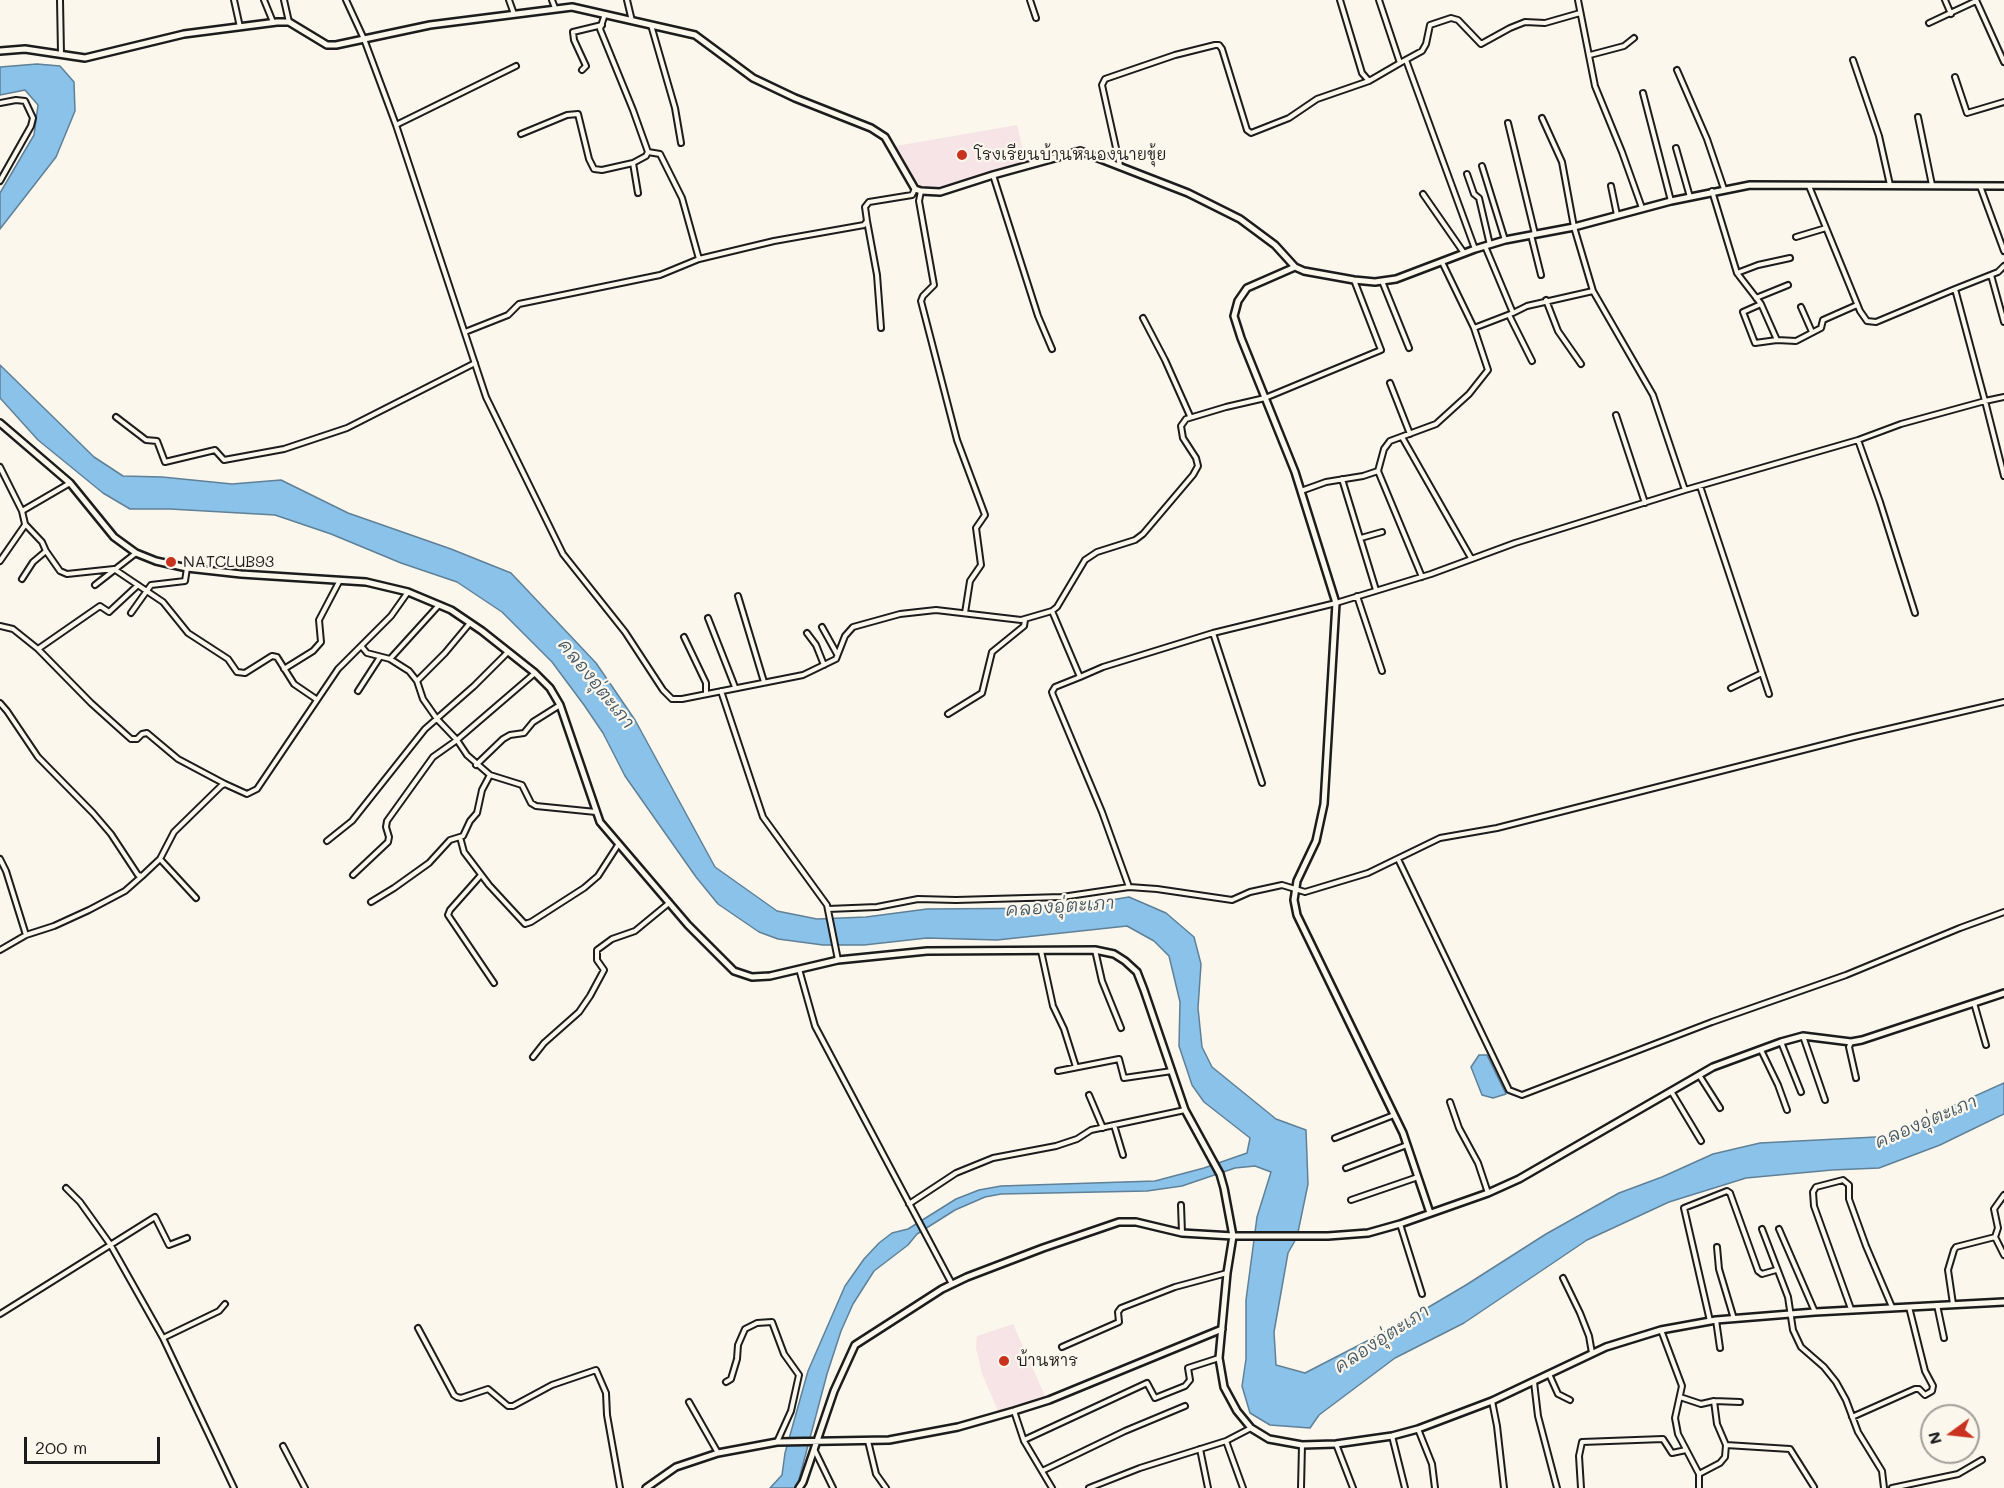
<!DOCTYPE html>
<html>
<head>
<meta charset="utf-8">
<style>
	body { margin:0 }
	#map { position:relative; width:2004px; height:1488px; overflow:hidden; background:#fbf7ec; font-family:Mali,sans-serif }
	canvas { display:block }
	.north { position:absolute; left:1920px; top:1404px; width:60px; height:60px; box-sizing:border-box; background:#fbf7ec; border:2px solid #a29f99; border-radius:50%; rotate:255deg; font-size:16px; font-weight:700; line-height:24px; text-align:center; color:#1c1c1c }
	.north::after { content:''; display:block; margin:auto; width:21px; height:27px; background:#c8321e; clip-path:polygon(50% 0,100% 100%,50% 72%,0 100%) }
	.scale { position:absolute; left:24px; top:1437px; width:136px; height:27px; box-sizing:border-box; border:3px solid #1c1c1c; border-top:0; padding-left:8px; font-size:18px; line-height:21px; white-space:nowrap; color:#1c1c1c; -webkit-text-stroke:4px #fbf7ec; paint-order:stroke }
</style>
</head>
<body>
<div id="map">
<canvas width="2004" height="1488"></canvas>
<div class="north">N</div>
<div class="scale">200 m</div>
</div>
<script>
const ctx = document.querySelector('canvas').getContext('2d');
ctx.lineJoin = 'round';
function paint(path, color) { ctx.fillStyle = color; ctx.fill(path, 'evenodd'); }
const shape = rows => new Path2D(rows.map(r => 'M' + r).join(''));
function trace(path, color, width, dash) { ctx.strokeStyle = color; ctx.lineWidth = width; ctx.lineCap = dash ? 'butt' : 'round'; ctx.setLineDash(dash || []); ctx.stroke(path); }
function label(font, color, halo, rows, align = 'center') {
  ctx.font = font + ' Mali,"Playpen Sans Thai",sans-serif'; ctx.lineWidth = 4.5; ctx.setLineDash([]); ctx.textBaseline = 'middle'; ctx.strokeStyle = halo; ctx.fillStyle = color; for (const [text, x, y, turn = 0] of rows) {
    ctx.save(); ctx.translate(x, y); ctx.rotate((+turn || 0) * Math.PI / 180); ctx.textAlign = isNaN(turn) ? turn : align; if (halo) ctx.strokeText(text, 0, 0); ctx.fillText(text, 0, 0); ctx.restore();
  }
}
paint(shape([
	[1017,125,1026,164,945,190,925,189,917,183,896,146],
	[1013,1324,1045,1396,999,1413,982,1374,976,1348,977,1336]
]), '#f7e4e6');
const water = shape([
	[37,64,60,66,74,82,75,111,56,157,0,229,0,193,34,135,38,105,25,90,0,95,0,67,37,64],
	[0,365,94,457,123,476,162,477,232,484,281,480,348,513,451,549,511,573,596,663,635,720,715,867,777,911,817,919,866,917,927,909,1062,908,1129,897,1166,913,1194,937,1201,964,1198,1008,1202,1047,1212,1067,1276,1119,1306,1130,1308,1184,1297,1237,1288,1253,1274,1332,1276,1365,1305,1373,1400,1324,1466,1285,1546,1234,1619,1193,1662,1177,1713,1154,1760,1143,1895,1136,1944,1110,2004,1083,2004,1114,1940,1145,1879,1168,1832,1170,1746,1178,1669,1202,1587,1240,1464,1323,1395,1358,1319,1415,1310,1428,1270,1425,1250,1413,1242,1386,1246,1359,1246,1300,1257,1217,1271,1172,1255,1166,1235,1168,1182,1186,1147,1191,1001,1194,985,1197,955,1210,917,1234,908,1245,874,1271,853,1304,841,1331,827,1374,798,1483,795,1488,770,1488,782,1475,785,1453,808,1371,845,1286,864,1259,879,1243,892,1233,908,1229,956,1199,979,1190,1001,1186,1155,1181,1204,1168,1247,1153,1250,1138,1204,1102,1192,1085,1179,1046,1180,1002,1169,956,1154,941,1127,926,997,940,927,938,864,945,823,945,778,939,759,932,718,904,696,877,625,776,603,733,584,705,552,662,502,612,457,582,401,563,331,534,275,515,170,509,130,509,103,493,38,440,0,398,0,365],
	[1479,1055,1487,1055,1506,1094,1493,1098,1482,1095,1471,1067,1479,1055]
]);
paint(water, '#8bc2e9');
trace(water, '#5f8097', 1.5);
const street = shape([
	[60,0,61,53],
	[234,0,240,27],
	[264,0,273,22],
	[284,0,289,22],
	[346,0,364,39,396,125,486,397,563,554,625,632,663,690,672,699,682,699,803,675,836,659,845,636,853,627,900,614,936,610,1021,620,1052,611,1057,607,1085,560,1097,552,1135,540,1143,534,1193,475,1198,466,1196,458,1183,438,1181,426,1186,419,1226,407,1265,398,1381,350,1354,280],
	[509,0,514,14],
	[552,0,555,8],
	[627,0,632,21],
	[1030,0,1036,18],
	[1340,0,1362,73,1369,81,1400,63],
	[1379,0,1400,63,1422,51,1426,44,1430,25,1451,18,1458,20,1481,44,1510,28,1525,22,1545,23,1580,13],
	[1578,0,1595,86,1622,152,1642,208],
	[1945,0,1951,14],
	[1976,0,2004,62],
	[605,14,600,29,633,110,648,152,660,154,682,198,699,259],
	[1929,23,1976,1],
	[651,25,675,108,681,143],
	[1590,55,1624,46,1634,38],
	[1406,60,1475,249],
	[1853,60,1879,136,1890,185],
	[582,70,586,66,574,40,573,32,602,25],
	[1677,70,1707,139,1724,189],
	[1955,77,1967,113,2004,102],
	[1643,93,1671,201],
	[0,103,16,100,25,101,33,118,31,126,0,181],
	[1918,117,1932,185],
	[1508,123,1535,234],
	[396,125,516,66],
	[521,134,567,115,578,114,589,159,594,169,602,170,633,163],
	[1676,148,1690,197],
	[1120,166,1102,85,1105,79,1175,55,1215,45,1219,45,1222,49,1247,130,1251,133,1289,118,1317,99,1369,81],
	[1482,166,1505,240],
	[1467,174,1474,194,1479,198,1490,245],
	[993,175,1038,316,1052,349],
	[1611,186,1617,215],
	[1809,186,1860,311,1867,321,1876,322,1955,289],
	[1980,186,2004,251],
	[921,191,919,201,934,285,923,296,921,301,957,440,985,515,976,528,981,565,970,581,965,613],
	[1712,191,1737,273,1761,304,1777,340,1796,341,1821,328,1823,320,1857,305],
	[638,193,633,163,646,156,648,152],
	[1423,194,1464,253],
	[867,221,877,275,881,328],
	[1531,235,1541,275],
	[1796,237,1826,228],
	[1485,246,1513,313],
	[1737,273,1758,265,1790,258],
	[1991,275,2004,322],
	[1382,281,1409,348],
	[1593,291,1653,395,1685,490],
	[1756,298,1788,285],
	[1546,300,1558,331,1581,364],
	[1761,304,1743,312,1755,343,1777,340],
	[1801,307,1812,332],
	[1509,315,1532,361],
	[1143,318,1165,360,1190,416],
	[1474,328,1513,313,1527,306,1593,291,1574,227,1562,162,1542,118],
	[465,332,508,315,519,304,660,275,699,259,774,241,864,225,867,221,865,207,869,202,912,195,915,189],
	[1390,383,1410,434],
	[2004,397,1985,401,2004,476],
	[1616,415,1645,503],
	[116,417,146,440,157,441,165,462,215,450,224,460,284,449,347,428,475,363],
	[1402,437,1471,558],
	[1858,440,1880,502,1915,613],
	[0,467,22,511],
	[1378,471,1422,577],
	[1342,479,1376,590],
	[70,483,22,511,25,524,42,542,46,551,60,571,67,574,114,569,163,602,188,633,228,659,237,672,245,673,272,656,277,657,294,684,316,699],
	[1700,486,1769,694],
	[1301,491,1326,482,1363,476,1378,471,1384,449,1390,441,1436,424,1469,394,1488,370,1474,328,1442,262],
	[1361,538,1382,532],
	[0,561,25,525],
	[22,579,33,562,46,551],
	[95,585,136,553],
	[738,596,764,682],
	[1357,596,1382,671],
	[1052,611,1080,677,1103,667,1213,633],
	[131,613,151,585,185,581,187,568],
	[708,618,735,687],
	[0,626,13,629,38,649,100,606,109,612,138,585],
	[822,627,837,654],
	[807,633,816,645,824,665],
	[684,637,706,683,706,693],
	[362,647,367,653,390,659,409,671,417,681,423,699,437,719,457,740,467,755,490,775,522,785,531,803,536,806,596,812],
	[38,649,91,703,131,739,137,739,142,734,147,733,178,759,225,784],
	[390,659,439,605],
	[284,669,313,651,321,642,319,620,340,580],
	[1080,677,1055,687,1052,692,1053,695,1102,812,1129,887],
	[417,681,445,653,470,623],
	[1731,688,1762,673],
	[358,691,380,657],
	[721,691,763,817,827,905,838,960],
	[0,703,7,711,38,757,93,813,111,834,138,875,142,876,160,859,174,832,221,786,225,784,247,794,257,789,338,669,391,616,408,592],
	[948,714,982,693,992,652,1024,626,1025,620],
	[476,765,503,739,510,735,524,733,533,722,560,705],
	[1262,783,1213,633,1336,603,1431,574,1515,543,1685,490,1858,440,1901,424,1985,401,1955,289,1998,272,2004,266],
	[460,837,464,852,489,885,525,924,531,922,584,888,598,876,618,845],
	[327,841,352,821,425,729,474,686,508,652],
	[0,859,6,871,26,935],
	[160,859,196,898],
	[1398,859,1509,1090,1522,1095,1712,1022,1846,975,1960,928,2004,912],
	[353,875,388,842,389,837,386,827,387,821,433,757,457,740,535,673],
	[481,875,450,910,448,915,494,983],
	[371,902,394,888,429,863,450,840,463,836,470,821,477,813,482,790,490,775],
	[828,909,877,907,918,899,956,900,1062,897,1129,887,1157,889,1232,900,1250,892,1282,885,1305,892,1368,873,1440,838,1497,828,1854,737,2004,702],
	[0,950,26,935,54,926,89,910,125,891,142,876],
	[1095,950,1102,981,1121,1028],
	[1041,951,1053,1006,1064,1029,1076,1067],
	[799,969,815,1026,952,1284],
	[1974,1003,1986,1045],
	[1803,1036,1825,1100],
	[1781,1042,1801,1092],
	[1851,1042,1849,1047,1856,1078],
	[1761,1050,1778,1085,1787,1110],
	[533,1057,544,1043,579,1012,590,996,604,970,597,960,597,950,612,939,635,931,669,903],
	[1058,1071,1119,1059,1124,1078,1172,1071],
	[1699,1075,1720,1108],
	[1671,1091,1701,1141],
	[1089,1095,1103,1128],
	[1450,1102,1459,1128,1478,1163,1488,1193],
	[1114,1125,1123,1155],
	[1335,1138,1394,1115],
	[1346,1168,1407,1145],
	[66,1188,80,1202,110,1244,163,1338,234,1488],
	[1351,1200,1418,1177],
	[909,1204,956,1173,993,1158,1056,1146,1077,1139,1091,1130,1185,1110],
	[1181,1205,1182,1233],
	[1400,1224,1422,1294],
	[1762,1229,1788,1297,1793,1330,1801,1347,1824,1367,1836,1382,1846,1400,1858,1432,1882,1471,1884,1488],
	[1779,1229,1815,1312],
	[1995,1237,2004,1255],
	[1717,1247,1719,1269,1734,1319],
	[1563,1278,1580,1313,1589,1336,1592,1353],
	[1953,1304,1948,1270,1954,1250,1956,1247,1995,1237,1998,1228,1994,1209,2004,1195],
	[1937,1305,1944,1338],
	[1851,1309,1814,1206,1813,1192,1816,1187,1843,1180,1849,1185,1849,1199,1866,1246,1892,1307],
	[0,1314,155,1217,169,1245,187,1238],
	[1716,1320,1720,1348],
	[1710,1321,1684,1208,1727,1191,1730,1193,1758,1271,1762,1274,1776,1270],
	[418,1328,454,1395,457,1397,461,1398,488,1389,508,1406,513,1406,552,1385,596,1370,606,1393,607,1415,620,1488],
	[1661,1330,1682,1386,1675,1418,1678,1434,1699,1474,1699,1488],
	[163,1338,219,1311,225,1304],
	[1062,1347,1119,1322,1118,1312,1121,1308,1175,1287,1227,1273],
	[1549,1374,1558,1394,1570,1400],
	[726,1382,731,1379,737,1359,738,1345,745,1329,757,1323,772,1322,784,1354,799,1375,791,1411,777,1442],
	[1534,1382,1538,1416,1557,1488],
	[1680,1397,1701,1404,1714,1401,1740,1402],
	[1492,1401,1497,1426,1504,1488],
	[689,1402,718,1453],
	[1014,1411,1024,1441,1052,1488],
	[1852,1417,1915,1389,1919,1389,1925,1395,1932,1391,1933,1386,1925,1371,1909,1307],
	[1418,1429,1432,1464,1435,1488],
	[1392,1436,1405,1488],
	[1024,1440,1147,1383,1155,1398,1185,1386,1190,1380,1188,1368,1219,1358],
	[868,1441,876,1474,886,1488],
	[1226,1441,1243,1488],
	[1336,1444,1353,1488],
	[1726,1445,1790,1449,1814,1487],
	[283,1446,305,1488],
	[1200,1449,1208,1488],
	[815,1451,833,1488],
	[1042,1471,1125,1431,1185,1406],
	[1699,1474,1720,1463,1725,1457,1726,1445,1717,1424,1714,1401],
	[1089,1488,1140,1468,1226,1441,1251,1428],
	[1301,1488,1302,1445],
	[1581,1488,1579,1456,1582,1442,1663,1439,1672,1453,1686,1450],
	[1892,1488,1958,1474,1982,1460]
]);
const secondary = shape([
	[0,51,25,49,85,58,184,34,277,22,289,22,327,45,336,45,430,25,572,7,695,35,753,78,795,98,871,128,885,137,915,189,921,191,940,192,993,175,1080,151,1188,193,1240,219,1275,245,1295,267],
	[0,423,70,483,114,537,136,553,156,561,187,568,241,574,366,582,408,592,451,610,482,631,535,673,550,688,560,705,600,822,688,925,734,971,752,977,770,976,838,960,927,951,1095,950,1114,954,1125,961,1137,972,1144,990,1185,1110,1220,1174,1224,1188,1233,1236,1182,1233,1136,1222,1119,1222,1043,1248,967,1277,942,1289,855,1345,834,1391,803,1482,799,1488],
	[2004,993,1862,1040,1851,1042,1803,1036,1781,1042,1713,1067,1519,1179,1488,1193,1400,1224,1368,1233,1328,1236,1233,1236,1227,1273,1219,1358,1224,1387,1237,1411,1251,1428,1269,1439,1302,1445,1336,1444,1392,1436,1418,1429,1492,1401,1606,1347,1661,1330,1716,1320,1815,1312,2004,1302],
	[1430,1213,1403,1133,1297,915,1294,900,1297,881,1316,841,1324,804,1336,603,1295,472,1241,338,1234,316,1238,301,1247,288,1295,267,1304,271,1354,280,1375,282,1396,279,1475,249,1505,240,1574,227,1671,201,1750,185,2004,186],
	[646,1488,676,1467,718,1453,777,1442,889,1440,958,1427,1014,1411,1049,1400,1222,1329]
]);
trace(street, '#1c1c1c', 8);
trace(secondary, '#1c1c1c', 10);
trace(street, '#fbf7ec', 4);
trace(secondary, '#fbf7ec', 5);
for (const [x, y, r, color] of [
	[962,155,6,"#c8321e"],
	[171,562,6,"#c8321e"],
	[1004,1361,6,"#c8321e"]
]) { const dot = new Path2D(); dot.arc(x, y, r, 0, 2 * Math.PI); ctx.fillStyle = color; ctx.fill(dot); trace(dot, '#fbf7ec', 2); }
label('16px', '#1c1c1c', '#fbf7ec', [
	["โรงเรียนบ้านหนองนายขุ้ย",974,155],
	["NATCLUB93",183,562],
	["บ้านหาร",1016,1361]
], 'left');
label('italic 18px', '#435664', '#fbf7ec', [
	["คลองอุ่ตะเภา",596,684,51],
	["คลองอุ่ตะเภา",1060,907,-4],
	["คลองอุ่ตะเภา",1926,1122,-23],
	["คลองอุ่ตะเภา",1382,1339,-33]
]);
</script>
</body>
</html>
